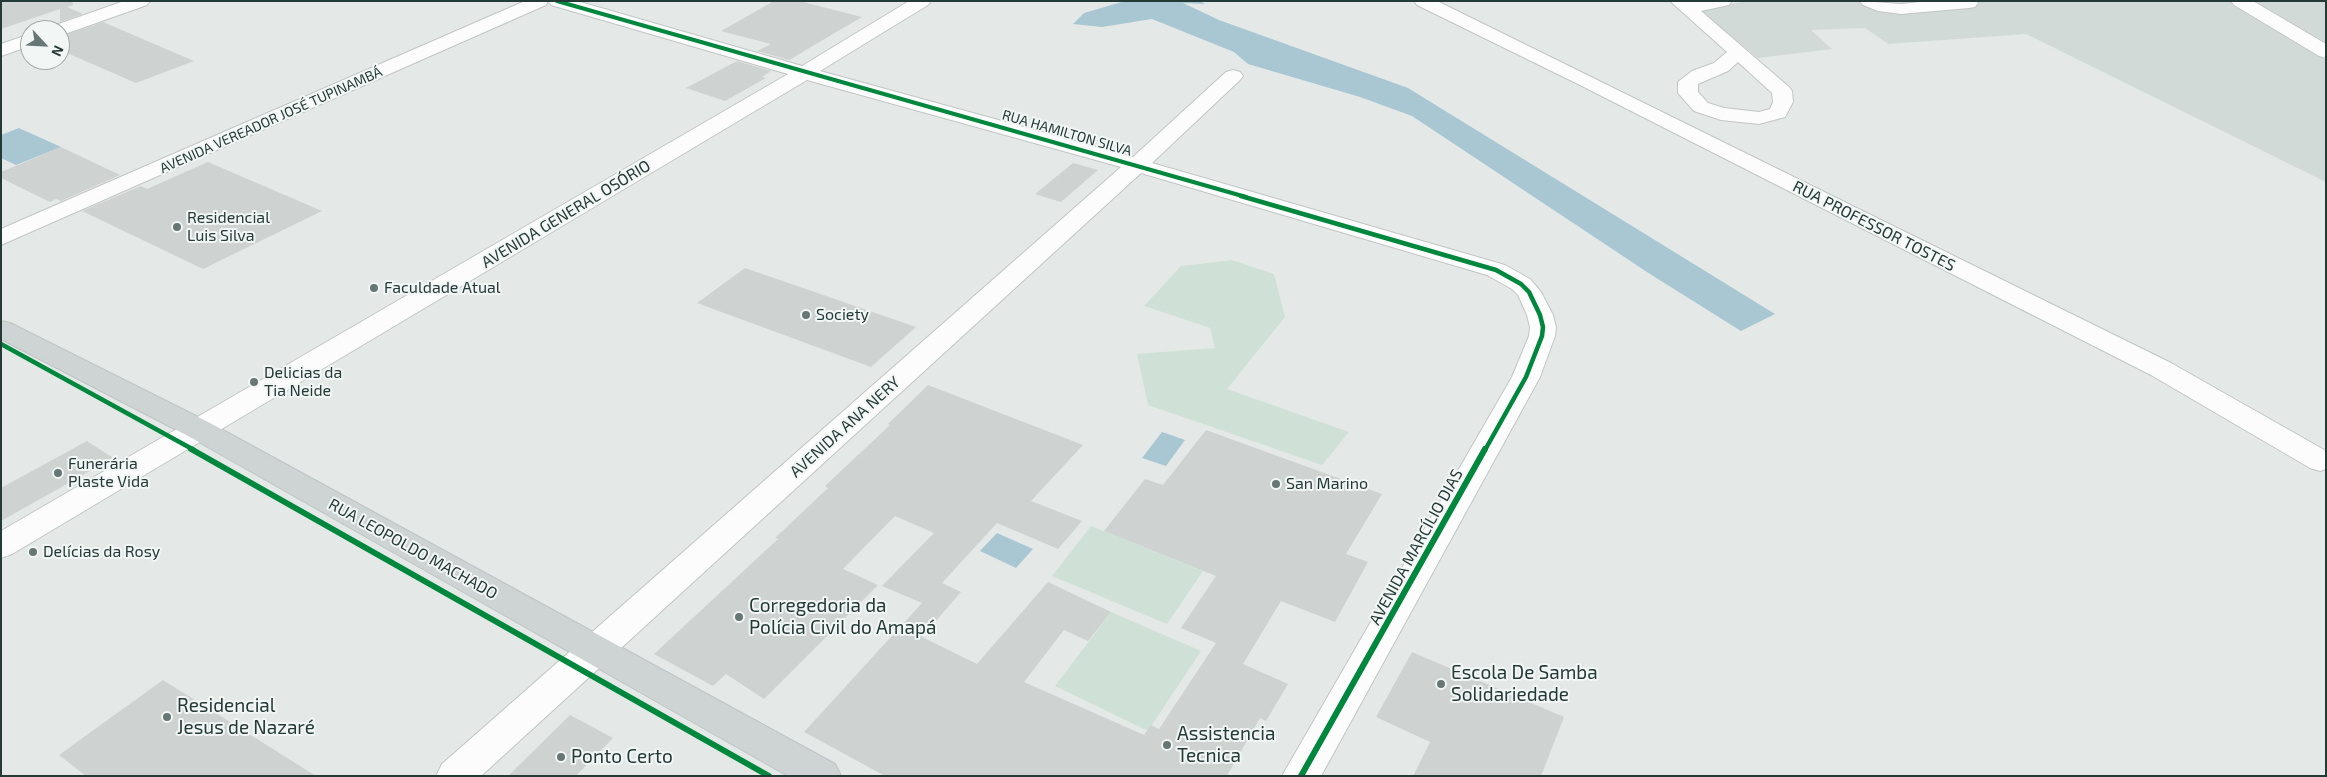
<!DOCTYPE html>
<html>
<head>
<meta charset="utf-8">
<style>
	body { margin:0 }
	#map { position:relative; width:2327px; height:777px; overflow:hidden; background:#e4e9e7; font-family:"Exo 2",sans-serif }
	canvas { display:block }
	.frame { position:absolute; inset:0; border:2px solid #243a37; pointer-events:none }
	.north { position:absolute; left:20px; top:20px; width:50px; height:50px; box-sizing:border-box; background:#f2f7f5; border:1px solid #a0aba9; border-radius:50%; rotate:115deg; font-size:14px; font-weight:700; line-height:20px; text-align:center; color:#243a37 }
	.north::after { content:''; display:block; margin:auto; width:18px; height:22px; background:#677775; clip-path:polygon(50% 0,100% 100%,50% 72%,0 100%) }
</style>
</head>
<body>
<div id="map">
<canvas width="2327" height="777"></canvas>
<div class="frame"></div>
<div class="north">N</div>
</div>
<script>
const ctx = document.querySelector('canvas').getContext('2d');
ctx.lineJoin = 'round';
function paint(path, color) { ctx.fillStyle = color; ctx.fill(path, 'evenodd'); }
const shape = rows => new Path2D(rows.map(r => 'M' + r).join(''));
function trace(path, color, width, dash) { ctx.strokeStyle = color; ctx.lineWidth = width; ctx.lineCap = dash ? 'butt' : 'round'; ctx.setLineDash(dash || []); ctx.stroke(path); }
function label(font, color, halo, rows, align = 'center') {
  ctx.font = font + ' "Exo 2",sans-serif'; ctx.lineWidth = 4; ctx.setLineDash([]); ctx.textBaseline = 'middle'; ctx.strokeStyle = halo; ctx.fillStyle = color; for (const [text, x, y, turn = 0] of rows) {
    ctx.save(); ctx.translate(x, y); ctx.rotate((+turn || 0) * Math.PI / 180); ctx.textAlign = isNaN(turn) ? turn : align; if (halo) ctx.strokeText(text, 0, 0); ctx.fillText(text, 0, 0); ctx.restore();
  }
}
paint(shape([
	[1747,1,2326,1,2326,182,2026,34,1888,44,1865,28,1811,30,1832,49,1758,58,1699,10]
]), '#d2dad7');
paint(shape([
	[1232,260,1274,274,1285,317,1227,389,1349,432,1322,465,1148,405,1137,354,1215,348,1210,328,1144,306,1181,266],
	[1091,526,1203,571,1167,624,1052,576],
	[1111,612,1201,651,1148,731,1055,686]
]), '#cfe1d6');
paint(shape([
	[1125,1,1200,1,1205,4,1183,3,1219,20,1408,88,1775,314,1741,331,1650,274,1412,116,1360,97,1248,64,1234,52,1152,19,1102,27,1073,24,1084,13],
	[19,128,61,147,16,165,1,158,1,135],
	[1162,432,1185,440,1166,466,1142,458],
	[997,533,1033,549,1016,568,980,551]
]), '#a8c7d3');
paint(shape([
	[1,1,72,1,73,5,67,7,83,14,60,22,60,9,1,29],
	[774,1,799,1,862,17,789,60,757,51,771,44,721,31],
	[103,22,194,61,136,83,60,50,60,37],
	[737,61,771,71,762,77,766,78,725,101,686,88],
	[61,147,120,175,61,201,56,199,50,202,1,178,1,172],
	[208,162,322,211,203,269,82,211,141,186,147,189],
	[1073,163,1098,170,1061,202,1035,194],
	[745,268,916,327,871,367,697,303],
	[928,385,1083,445,1031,501,1082,521,1058,549,997,523,942,583,961,592,922,637,977,664,1048,582,1111,612,1088,641,1064,630,1024,682,1144,735,1151,725,1159,729,1216,643,1181,628,1216,576,1104,531,1145,479,1163,485,1206,430,1382,494,1346,554,1368,562,1335,622,1281,601,1243,664,1288,684,1266,721,1260,718,1227,776,885,776,804,732,922,603,882,586,934,533,895,516,843,569,878,585,764,699,726,674,713,686,654,654,778,539,775,538,828,488,825,486,890,425,888,424],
	[87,441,113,458,1,521,1,488],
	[1412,652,1564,717,1541,776,1413,776,1430,742,1376,717],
	[163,680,316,776,86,776,59,755],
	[570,715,613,738,576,776,508,776]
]), '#ced2d1');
const minor = shape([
	[124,1,150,1,147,5,65,34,60,35,60,30,50,30,53,26,124,1],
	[525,1,577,1,802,66,909,1,931,1,928,5,820,71,1133,157,1226,72,1233,70,1240,72,1243,76,1240,80,1152,163,1505,265,1530,279,1541,292,1553,315,1556,327,1555,336,1540,377,1321,776,1282,776,1512,377,1529,336,1530,327,1527,315,1518,295,1512,289,1487,275,1141,173,481,776,436,776,442,764,1121,167,807,80,12,554,1,558,1,531,788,74,551,5,548,1,546,5,1,245,1,229,525,1],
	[1414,1,1437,1,2171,363,2326,451,2326,469,2320,471,2310,468,2151,375,1580,85,1417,5,1414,1],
	[1670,1,1732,1,1729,5,1701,11,1789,87,1792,91,1793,102,1785,117,1759,124,1721,120,1694,111,1678,93,1678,82,1692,71,1714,63,1727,52,1670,1],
	[1738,62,1772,93,1773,102,1770,109,1759,112,1724,108,1708,103,1698,92,1698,84,1728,71,1738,62],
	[1860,1,1901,4,1929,1,1977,1,1978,3,1975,7,1969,8,1901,14,1878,11,1863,5,1860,1],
	[2231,1,2253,1,2326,44,2326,58,2319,56,2234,5,2231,1],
	[30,34,30,46,1,56,1,44,30,34]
]);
const major = shape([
	[1,321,10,323,210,423,835,764,841,776,788,776,190,437,1,339,1,321]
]);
trace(minor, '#c1c6c4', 2);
trace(major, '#bdc4c3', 2);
paint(minor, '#fbfcfb');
paint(major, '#ced4d3');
trace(shape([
	[557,1,1246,197]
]), '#00873e', 4);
trace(shape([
	[1241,196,1496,270,1521,284,1529,292,1540,315,1543,327,1542,336,1526,377,1485,450],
	[1,344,194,450]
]), '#00873e', 4.5);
trace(shape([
	[191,449,769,776],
	[1301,776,1485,449]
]), '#00873e', 6);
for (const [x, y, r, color] of [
	[177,227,5,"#677775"],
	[374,288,5,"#677775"],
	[806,315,5,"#677775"],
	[254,382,5,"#677775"],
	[58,473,5,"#677775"],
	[1276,484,5,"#677775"],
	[33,552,5,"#677775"],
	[739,617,5,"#677775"],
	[1441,684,5,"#677775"],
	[167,717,5,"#677775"],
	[1167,745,5,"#677775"],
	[561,757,5,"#677775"]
]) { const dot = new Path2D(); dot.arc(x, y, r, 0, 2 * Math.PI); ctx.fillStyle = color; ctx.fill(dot); trace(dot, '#f2f7f5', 2); }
label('14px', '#243a37', '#f2f7f5', [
	["AVENIDA VEREADOR JOSÉ TUPINAMBÁ",271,120,-24],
	["RUA HAMILTON SILVA",1067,133,16]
]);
label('16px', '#243a37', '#f2f7f5', [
	["AVENIDA GENERAL OSÓRIO",566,214,-31],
	["RUA PROFESSOR TOSTES",1874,226,27],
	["AVENIDA ANA NERY",845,427,-42],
	["AVENIDA MARCÍLIO DIAS",1416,547,-61],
	["RUA LEOPOLDO MACHADO",413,549,29]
]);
label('16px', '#243a37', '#f2f7f5', [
	["Residencial",187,218],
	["Luis Silva",187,236],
	["Faculdade Atual",384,288],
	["Society",816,315],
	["Delicias da",264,373],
	["Tia Neide",264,391],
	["Funerária",68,464],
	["Plaste Vida",68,482],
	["San Marino",1286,484],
	["Delícias da Rosy",43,552]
], 'left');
label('19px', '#243a37', '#f2f7f5', [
	["Corregedoria da",749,606],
	["Polícia Civil do Amapá",749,628],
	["Escola De Samba",1451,673],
	["Solidariedade",1451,695],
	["Residencial",177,706],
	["Jesus de Nazaré",177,728],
	["Assistencia",1177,734],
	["Tecnica",1177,756],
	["Ponto Certo",571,757]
], 'left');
</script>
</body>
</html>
